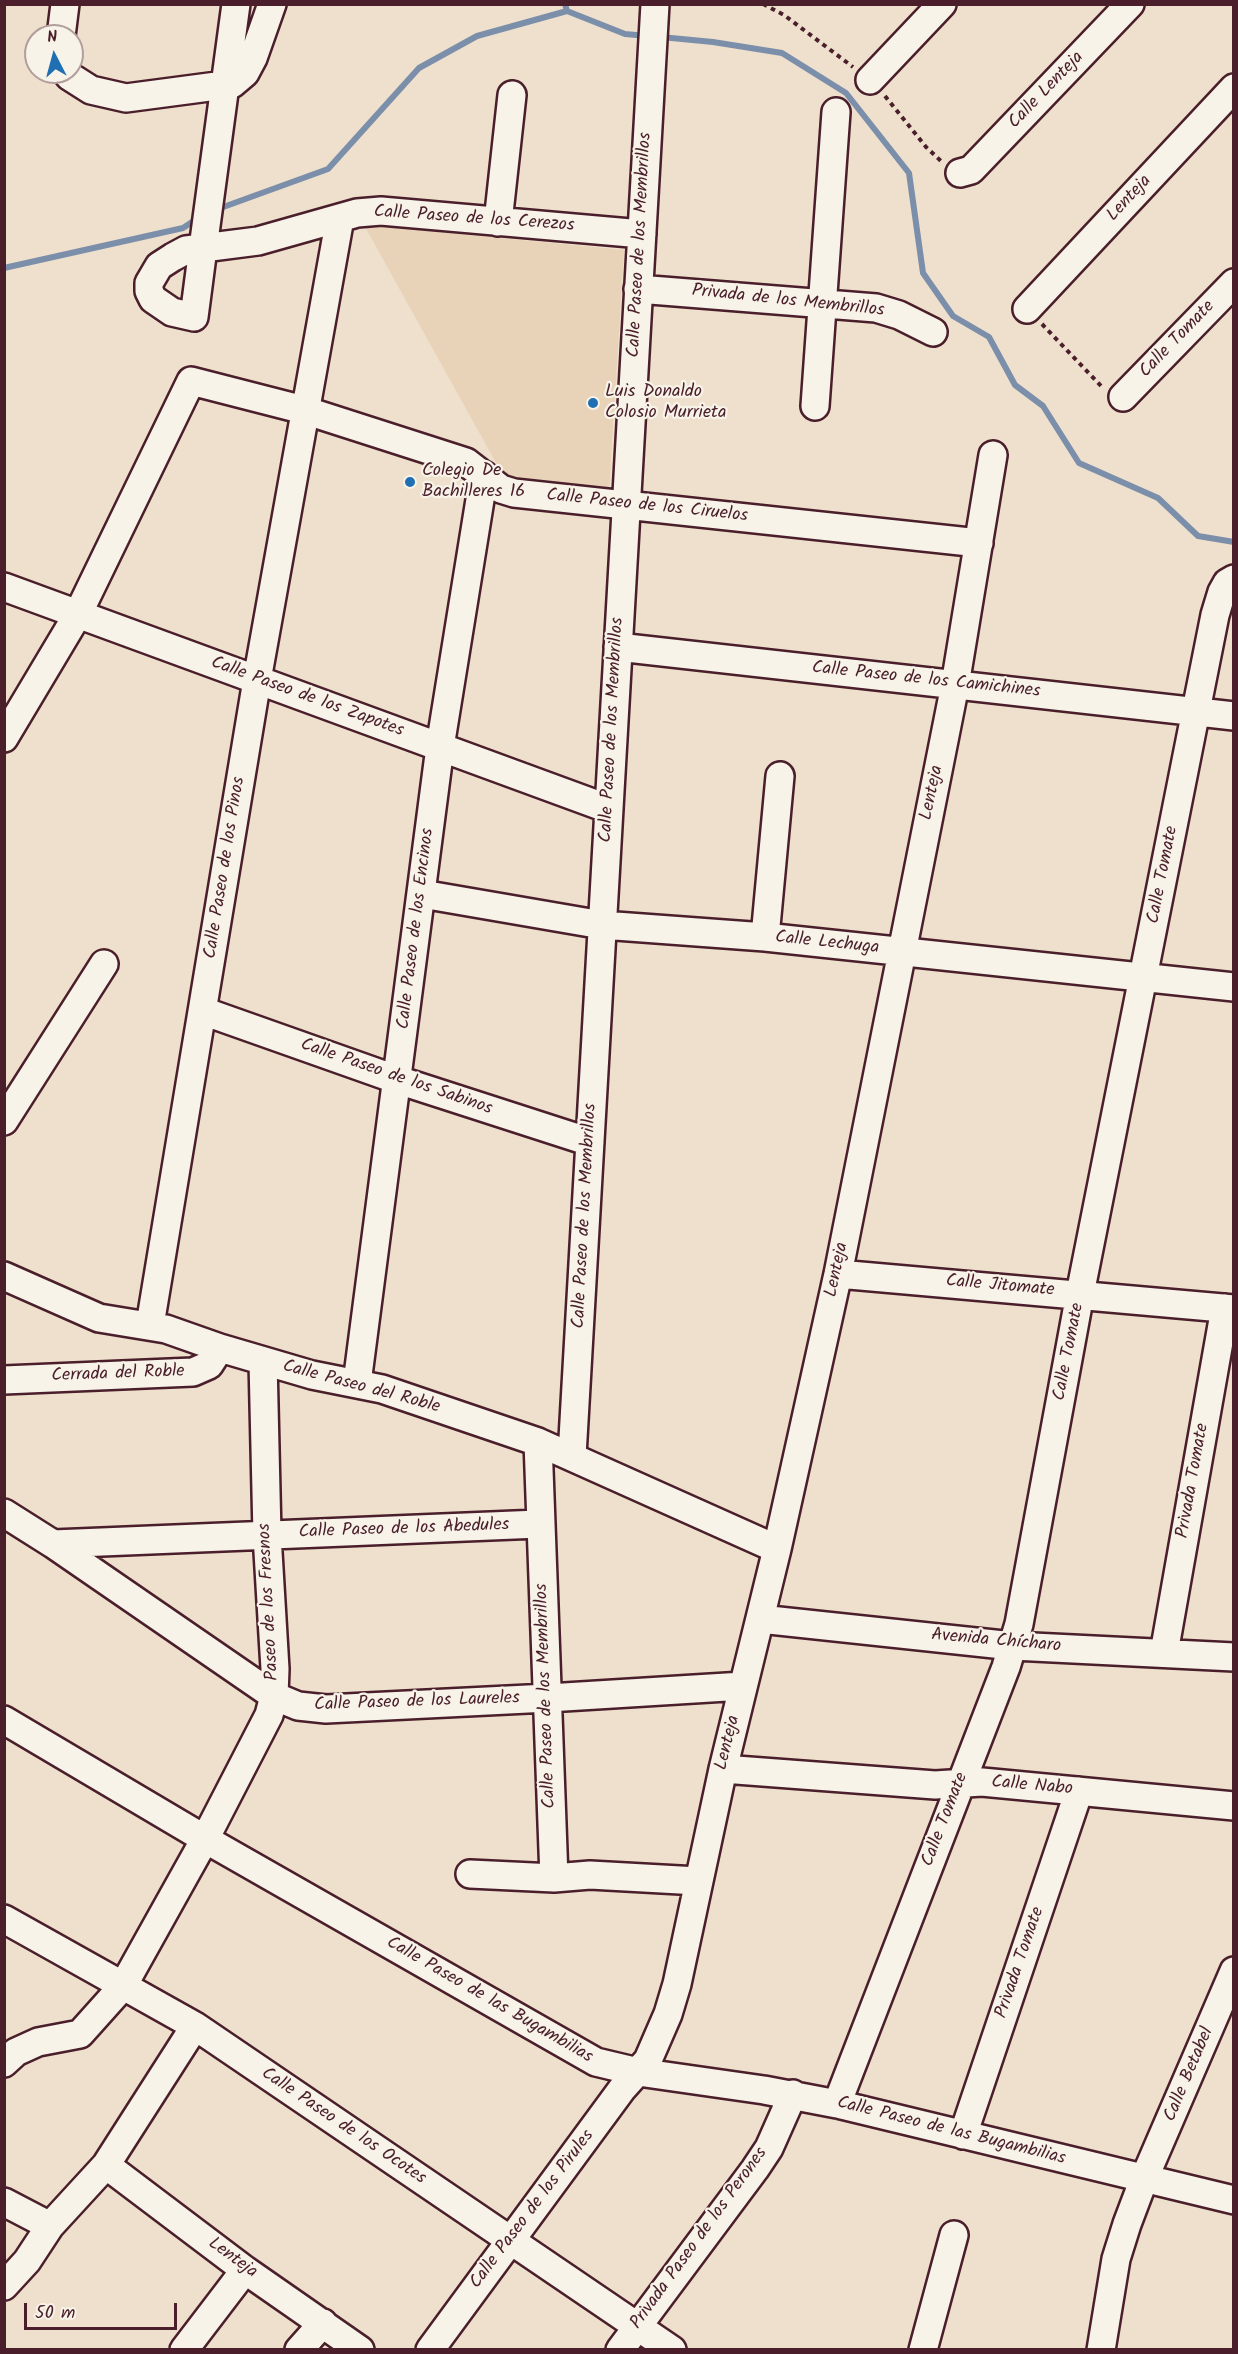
<!DOCTYPE html>
<html>
<head>
<meta charset="utf-8">
<style>
	body { margin:0 }
	#map { position:relative; width:1238px; height:2354px; overflow:hidden; background:#eee0cc; font-family:Kalam,sans-serif }
	canvas { display:block }
	.frame { position:absolute; inset:0; border:6px solid #4a1f2b; pointer-events:none }
	.north { position:absolute; left:24px; top:24px; width:60px; height:60px; box-sizing:border-box; background:#f7f3e8; border:2px solid #b29e9c; border-radius:50%; rotate:354deg; font-size:16px; font-weight:700; line-height:24px; text-align:center; color:#4a1f2b }
	.north::after { content:''; display:block; margin:auto; width:21px; height:27px; background:#1f6fb2; clip-path:polygon(50% 0,100% 100%,50% 72%,0 100%) }
	.scale { position:absolute; left:24px; top:2303px; width:153px; height:27px; box-sizing:border-box; border:3px solid #4a1f2b; border-top:0; padding-left:8px; font-size:18px; line-height:21px; white-space:nowrap; color:#4a1f2b; -webkit-text-stroke:4px #f7f3e8; paint-order:stroke }
</style>
</head>
<body>
<div id="map">
<canvas width="1238" height="2354"></canvas>
<div class="frame"></div>
<div class="north">N</div>
<div class="scale">50 m</div>
</div>
<script>
const ctx = document.querySelector('canvas').getContext('2d');
ctx.lineJoin = 'round';
function paint(path, color) { ctx.fillStyle = color; ctx.fill(path, 'evenodd'); }
const shape = rows => new Path2D(rows.map(r => 'M' + r).join(''));
function trace(path, color, width, dash) { ctx.strokeStyle = color; ctx.lineWidth = width; ctx.lineCap = dash ? 'butt' : 'round'; ctx.setLineDash(dash || []); ctx.stroke(path); }
function label(font, color, halo, rows, align = 'center') {
  ctx.font = font + ' Kalam,sans-serif'; ctx.lineWidth = 4.5; ctx.setLineDash([]); ctx.textBaseline = 'middle'; ctx.strokeStyle = halo; ctx.fillStyle = color; for (const [text, x, y, turn = 0] of rows) {
    ctx.save(); ctx.translate(x, y); ctx.rotate((+turn || 0) * Math.PI / 180); ctx.textAlign = isNaN(turn) ? turn : align; if (halo) ctx.strokeText(text, 0, 0); ctx.fillText(text, 0, 0); ctx.restore();
  }
}
paint(shape([
	[364,225,624,250,609,492,505,479]
]), '#e8d2b8');
trace(shape([
	[565,4,567,11,625,34,647,36],
	[661,37,713,42,782,53,846,93,909,173,923,273,953,316,989,337,1015,385,1043,406,1079,463,1158,498,1198,536,1234,542],
	[215,210,328,169,419,68,477,36,567,11],
	[4,268,183,228,198,218]
]), '#7c8faa', 6);
const minor = shape([
	[236,4,203,248,194,317,172,312,153,299,149,291,149,283,159,266,173,257,186,250,203,248,258,241,357,213,381,211,642,234],
	[61,36,65,4],
	[66,72,69,76,91,90,126,98,232,84,245,73,253,58,272,4],
	[870,80,942,4],
	[960,173,971,170,1130,4],
	[498,222,512,95],
	[638,289,876,308,899,315,933,332],
	[1027,309,1234,88],
	[1123,397,1234,283],
	[815,406,836,112],
	[4,587,609,809],
	[618,647,1234,716],
	[4,738,78,614,191,381,304,410,466,462,501,489,514,493,979,543],
	[422,894,602,925,765,937,1234,987],
	[765,937,780,776],
	[203,1011,398,1080,590,1142],
	[4,1121,104,964],
	[838,1274,1234,1309],
	[4,1276,99,1318,166,1329,220,1348,312,1375,382,1389,538,1442,777,1549],
	[150,1325,257,680,340,218],
	[4,1380,193,1372,209,1365,220,1348],
	[357,1383,440,747,484,475],
	[538,1442,554,1878],
	[572,1456,655,4],
	[4,1513,53,1544,274,1696,298,1706,326,1709,548,1698,743,1686],
	[53,1544,539,1524],
	[760,1619,1013,1646,1234,1657],
	[1164,1653,1225,1308],
	[4,1720,205,1839,596,2062,638,2072,764,2090,837,2104,1234,2200],
	[723,1769,935,1785,982,1782,1234,1806],
	[470,1874,554,1878,590,1875,698,1881],
	[4,1919,195,2026,672,2350],
	[4,2063,16,2052,38,2042,80,2034,123,1986,205,1839,269,1715,274,1696,275,1669,267,1535,263,1361],
	[837,2104,1006,1667,1019,1624,1080,1294,1215,615,1222,592,1227,583,1234,579],
	[963,2135,1079,1791],
	[106,2165,245,2270,360,2350],
	[4,2202,50,2226],
	[4,2286,27,2261,50,2226,106,2165,195,2026],
	[184,2350,245,2270],
	[299,2350,323,2323],
	[430,2350,622,2089,648,2060,668,2014,677,1984,723,1769,777,1549,838,1274,955,685,993,455],
	[620,2350,755,2169,769,2148,793,2094],
	[923,2350,954,2235],
	[1101,2350,1116,2259,1127,2224,1144,2179,1234,1971]
]);
trace(minor, '#4a1f2b', 32);
trace(shape([
	[763,4,784,15,853,67],
	[885,96,926,147,941,161],
	[1042,324,1103,388]
]), '#4a1f2b', 4, [4.5, 4.5]);
trace(minor, '#f7f3e8', 27);
for (const [x, y, r, color] of [
	[593,403,6,"#1f6fb2"],
	[410,482,6,"#1f6fb2"]
]) { const dot = new Path2D(); dot.arc(x, y, r, 0, 2 * Math.PI); ctx.fillStyle = color; ctx.fill(dot); trace(dot, '#f7f3e8', 2); }
label('18px', '#4a1f2b', '#f7f3e8', [
	["Calle Lenteja",1047,91,-46],
	["Lenteja",1130,199,-47],
	["Calle Paseo de los Cerezos",474,220,4],
	["Calle Paseo de los Membrillos",641,245,-87],
	["Privada de los Membrillos",788,302,6],
	["Calle Tomate",1178,340,-46],
	["Calle Paseo de los Ciruelos",647,507,6],
	["Calle Paseo de los Camichines",926,681,6],
	["Calle Paseo de los Zapotes",307,698,20],
	["Calle Paseo de los Membrillos",613,730,-87],
	["Lenteja",933,793,-78],
	["Calle Paseo de los Pinos",226,868,-81],
	["Calle Tomate",1164,875,-79],
	["Calle Paseo de los Encinos",417,929,-83],
	["Calle Lechuga",827,944,6],
	["Calle Paseo de los Sabinos",396,1078,19],
	["Calle Paseo de los Membrillos",586,1216,-87],
	["Lenteja",838,1270,-78],
	["Calle Jitomate",1000,1287,5],
	["Calle Tomate",1070,1352,-79],
	["Cerrada del Roble",118,1375,-2],
	["Calle Paseo del Roble",361,1388,15],
	["Privada Tomate",1194,1481,-80],
	["Calle Paseo de los Abedules",404,1530,-2],
	["Paseo de los Fresnos",270,1602,-93],
	["Avenida Chícharo",996,1642,5],
	["Calle Paseo de los Membrillos",547,1696,-92],
	["Calle Paseo de los Laureles",417,1703,-2],
	["Lenteja",729,1743,-76],
	["Calle Nabo",1032,1787,5],
	["Calle Tomate",946,1820,-69],
	["Privada Tomate",1021,1963,-71],
	["Calle Paseo de las Bugambilias",489,2001,30],
	["Calle Betabel",1190,2075,-67],
	["Calle Paseo de los Ocotes",343,2127,34],
	["Calle Paseo de las Bugambilias",951,2132,14],
	["Calle Paseo de los Pirules",533,2210,-53],
	["Privada Paseo de los Perones",700,2239,-54],
	["Lenteja",232,2259,36]
]);
label('18px', '#4a1f2b', '#f7f3e8', [
	["Luis Donaldo",605,393],
	["Colosio Murrieta",605,414],
	["Colegio De",422,472],
	["Bachilleres 16",422,493]
], 'left');
</script>
</body>
</html>
